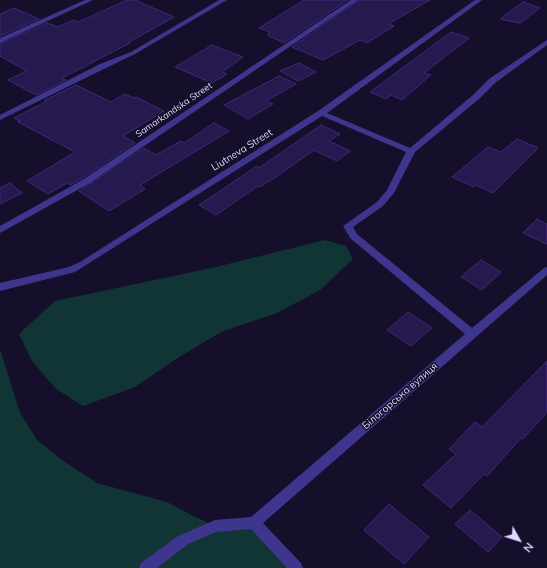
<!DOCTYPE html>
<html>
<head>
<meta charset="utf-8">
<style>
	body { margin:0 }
	#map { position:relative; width:547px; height:568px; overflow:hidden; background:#150f2b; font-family:Mulish,sans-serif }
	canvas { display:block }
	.north { position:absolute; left:499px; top:520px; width:40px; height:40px; -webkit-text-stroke:3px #150f2b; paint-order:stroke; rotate:129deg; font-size:11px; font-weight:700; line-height:16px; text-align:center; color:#dfd8ff }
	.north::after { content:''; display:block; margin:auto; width:14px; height:18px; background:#dfd8ff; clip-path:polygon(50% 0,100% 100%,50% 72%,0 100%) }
</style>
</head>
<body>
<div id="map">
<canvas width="547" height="568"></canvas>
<div class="north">N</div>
</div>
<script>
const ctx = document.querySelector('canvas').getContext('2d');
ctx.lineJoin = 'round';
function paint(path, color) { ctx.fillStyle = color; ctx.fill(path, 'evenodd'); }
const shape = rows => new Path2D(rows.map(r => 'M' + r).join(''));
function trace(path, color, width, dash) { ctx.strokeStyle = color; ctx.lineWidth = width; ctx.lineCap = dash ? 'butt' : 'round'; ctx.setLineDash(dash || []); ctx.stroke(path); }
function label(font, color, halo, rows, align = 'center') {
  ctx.font = font + ' Mulish,sans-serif'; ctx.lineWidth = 3; ctx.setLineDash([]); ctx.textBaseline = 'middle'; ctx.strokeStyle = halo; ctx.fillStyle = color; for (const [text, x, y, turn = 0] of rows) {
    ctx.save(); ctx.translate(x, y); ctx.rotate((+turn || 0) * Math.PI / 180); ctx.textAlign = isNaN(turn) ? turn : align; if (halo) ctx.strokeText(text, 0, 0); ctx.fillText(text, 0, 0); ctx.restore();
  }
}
paint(shape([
	[325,240,346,246,353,259,320,290,277,313,221,332,176,359,135,387,83,406,56,389,32,361,19,334,55,301,216,267],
	[0,349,20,413,37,440,62,460,97,483,167,502,193,516,215,526,254,523,296,568,0,568]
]), '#113535');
const building = shape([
	[127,0,135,0,174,17,129,42,130,43,62,78,66,80,36,95,8,80,27,71,0,56,0,44,47,23,58,27,73,20,78,22,127,0],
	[304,0,348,0,284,43,267,35,270,32,259,28,304,0],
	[359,0,430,0,388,24,394,26,367,43,360,40,323,60,292,47,359,0],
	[523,2,540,8,520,23,500,19,523,2],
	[14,8,39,19,0,36,0,14,14,8],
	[451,32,469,38,424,73,431,75,402,100,391,95,386,99,370,92,451,32],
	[212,45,243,57,222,72,227,74,212,83,175,67,212,45],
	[299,63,316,72,298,81,280,71,299,63],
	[279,76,296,84,266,101,273,104,248,119,224,105,279,76],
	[76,85,111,102,125,94,134,98,136,97,164,111,123,136,135,143,83,178,70,185,67,183,48,194,27,181,75,152,18,122,20,121,14,118,47,101,45,100,76,85],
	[214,123,229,131,140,185,145,189,109,211,79,191,144,148,156,155,181,141,184,143,214,123],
	[321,125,340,134,329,141,350,151,337,161,314,150,269,182,268,181,260,187,258,186,216,215,199,205,257,166,259,168,321,125],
	[517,139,538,148,493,193,476,185,474,187,452,177,488,147,501,152,517,139],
	[10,183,22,193,0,204,0,188,10,183],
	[537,219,547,224,547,244,523,233,537,219],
	[481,260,501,272,482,290,461,277,481,260],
	[408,312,432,328,411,346,387,330,408,312],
	[547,361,547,412,523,439,521,438,487,476,484,474,451,508,423,485,456,454,449,449,475,422,482,427,547,361],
	[389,504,429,537,404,564,364,530,389,504],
	[470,510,502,537,488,552,455,524,470,510]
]);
paint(building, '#26194d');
trace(building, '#3e297b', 1);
paint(shape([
	[85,0,93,0,0,43,0,38,85,0],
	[219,0,227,0,135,54,106,68,0,120,0,115,100,64,131,52,219,0],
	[351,0,358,0,90,183,0,233,0,226,84,179,351,0],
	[475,0,482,0,327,113,410,148,473,95,489,79,547,40,547,45,495,83,479,99,415,152,394,193,383,206,353,227,357,234,472,328,544,268,547,267,547,275,263,523,301,563,303,568,287,568,251,529,216,532,188,544,157,568,139,568,141,563,178,536,215,520,251,517,465,334,350,238,343,226,377,202,387,190,406,152,322,116,75,272,0,291,0,283,69,267,80,262,318,111,475,0]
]), '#3e368d');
label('9px', '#dfd8ff', '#150f2b', [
	["Samarkandska Street",174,110,-34]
]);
label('10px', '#dfd8ff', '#150f2b', [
	["Liutneva Street",242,150,-32],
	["Білогорська вулиця",400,396,-41]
]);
</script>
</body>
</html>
